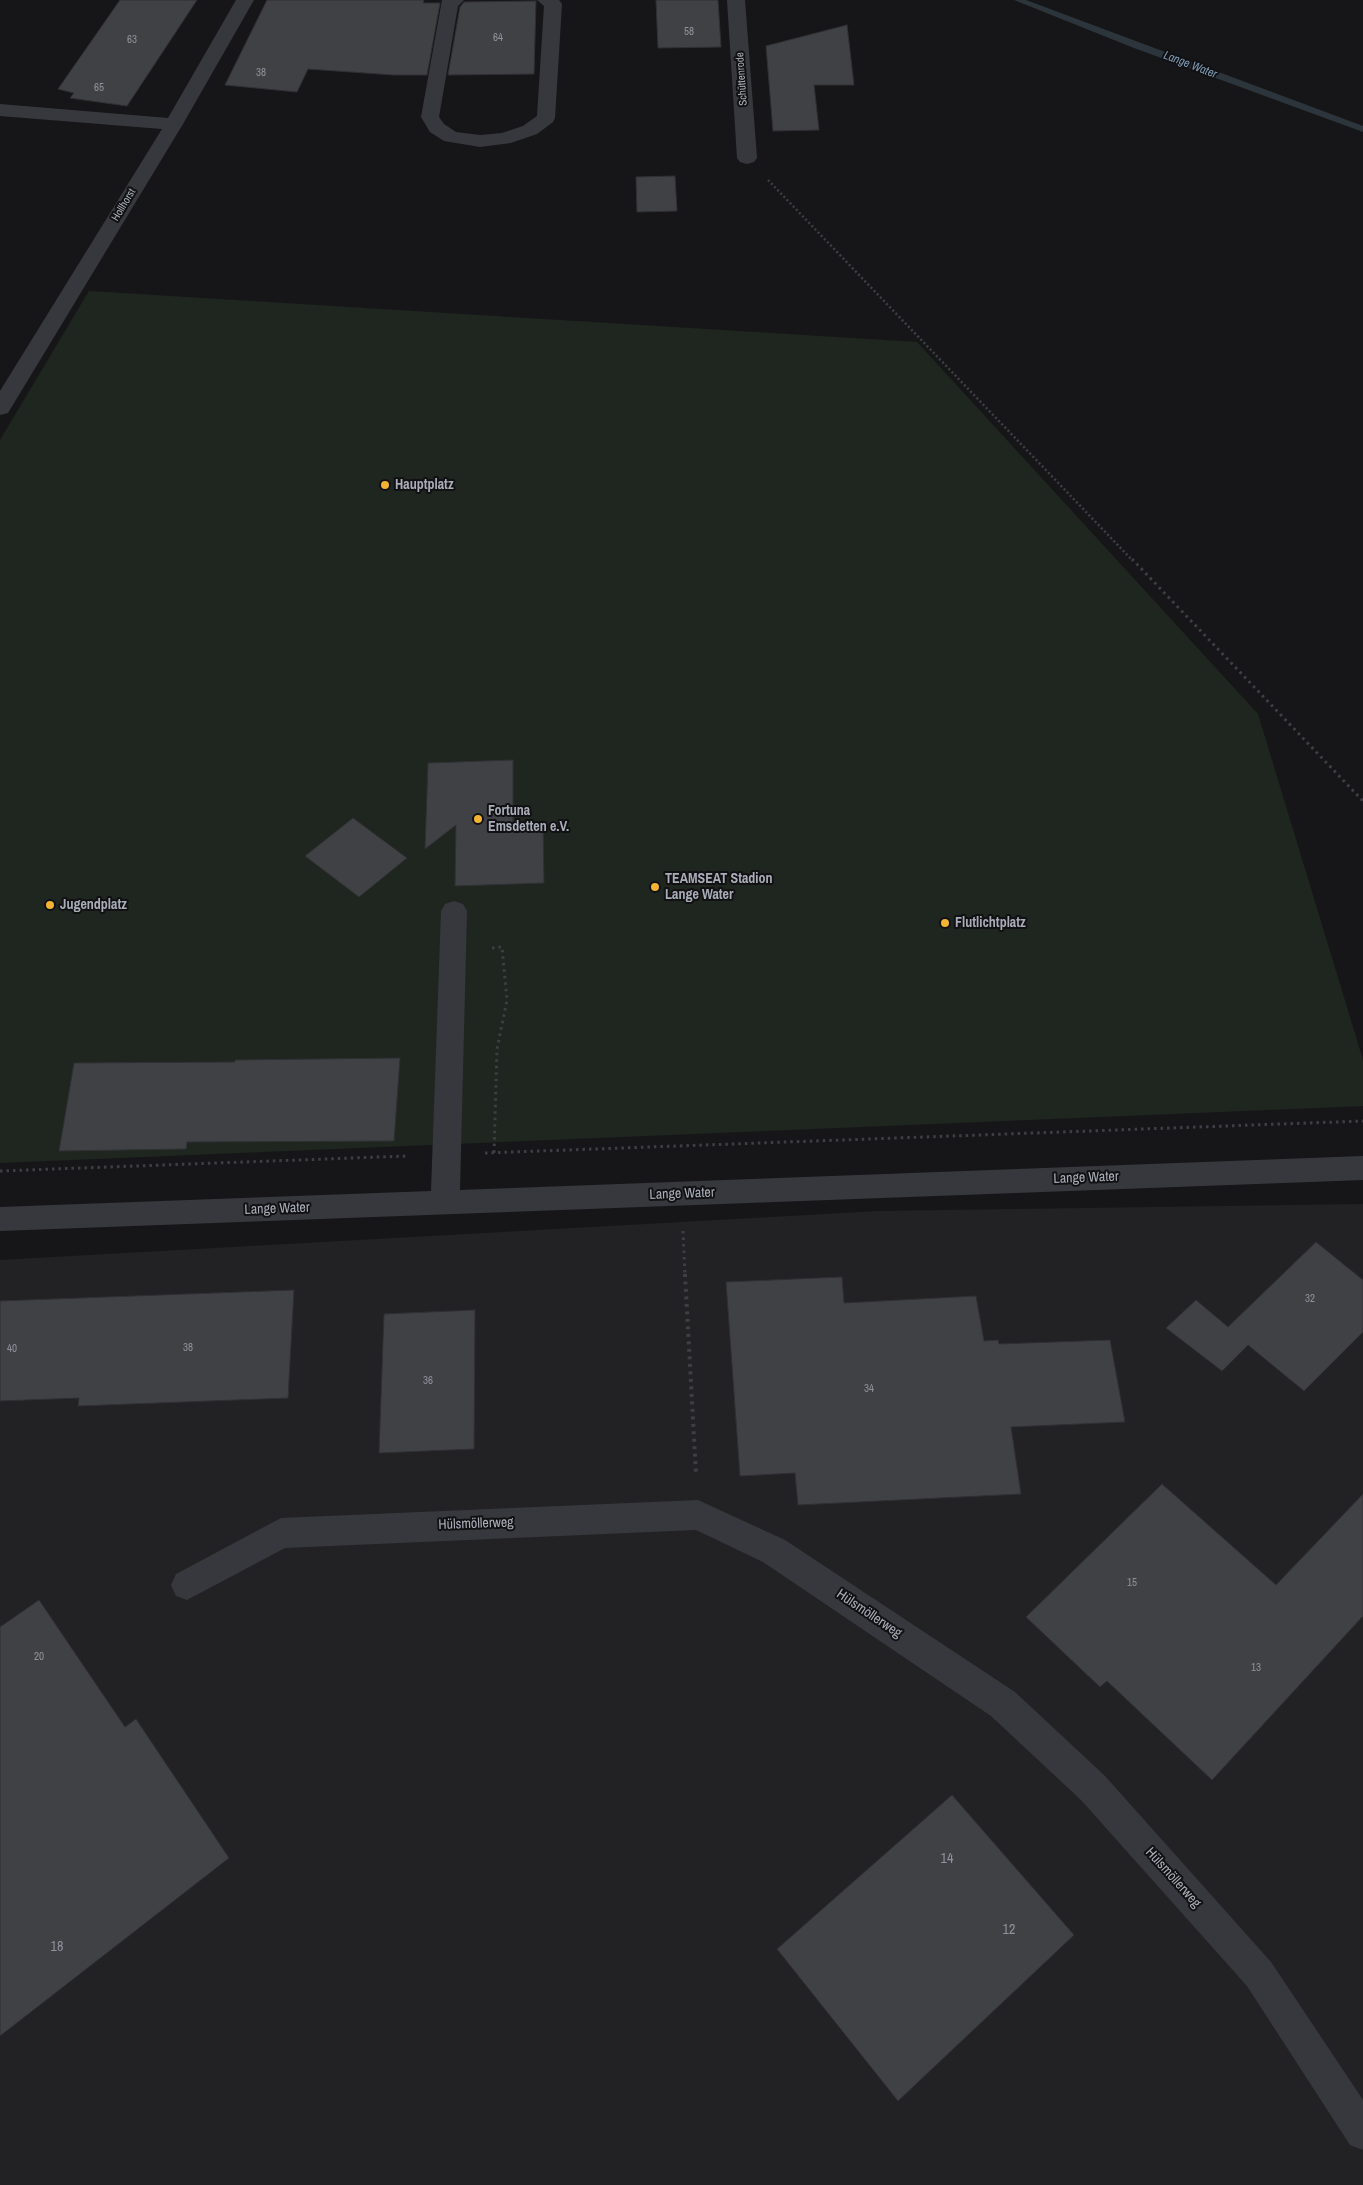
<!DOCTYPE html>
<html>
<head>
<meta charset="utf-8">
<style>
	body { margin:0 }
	canvas { display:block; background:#161618 }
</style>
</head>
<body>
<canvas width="1363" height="2185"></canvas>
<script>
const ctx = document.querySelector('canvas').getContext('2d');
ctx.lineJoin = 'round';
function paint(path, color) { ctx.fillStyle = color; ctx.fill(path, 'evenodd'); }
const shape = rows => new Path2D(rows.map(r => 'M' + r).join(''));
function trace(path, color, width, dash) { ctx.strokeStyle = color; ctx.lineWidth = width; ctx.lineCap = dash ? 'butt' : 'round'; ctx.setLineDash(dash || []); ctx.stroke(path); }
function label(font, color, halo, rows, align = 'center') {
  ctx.font = font + ' "Archivo Narrow",sans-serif'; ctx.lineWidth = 4; ctx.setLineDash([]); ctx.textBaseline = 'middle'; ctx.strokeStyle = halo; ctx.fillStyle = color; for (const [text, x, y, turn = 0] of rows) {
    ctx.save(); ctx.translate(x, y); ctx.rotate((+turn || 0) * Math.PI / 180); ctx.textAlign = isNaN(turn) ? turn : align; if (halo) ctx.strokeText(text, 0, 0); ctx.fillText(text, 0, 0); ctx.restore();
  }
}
paint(shape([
	[1363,1204,1363,2185,0,2185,0,1260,879,1211]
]), '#222225');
paint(shape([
	[89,291,917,342,1258,714,1363,1060,1363,1106,0,1163,0,440]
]), '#1e261f');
paint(shape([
	[1014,0,1026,0,1363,126,1363,132,1134,48,1014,0]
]), '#2c353c');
const building = shape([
	[120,0,197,0,127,106,70,98,74,93,58,89,120,0],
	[267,0,424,0,423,3,440,3,427,75,394,75,308,69,297,92,225,85,267,0],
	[656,0,718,0,721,47,658,48,656,0],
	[536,1,534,74,448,75,460,7,464,2,536,1],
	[847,25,854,85,814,85,819,130,773,131,766,46,847,25],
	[675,176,677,211,637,212,636,177,675,176],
	[513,760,513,826,543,825,544,883,455,886,456,825,425,849,428,763,513,760],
	[353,818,407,858,359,897,305,856,353,818],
	[400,1058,394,1141,187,1142,186,1149,59,1151,74,1063,235,1062,235,1060,400,1058],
	[1316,1242,1363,1280,1363,1332,1304,1391,1248,1345,1222,1371,1166,1328,1196,1300,1228,1327,1316,1242],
	[842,1277,844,1303,976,1296,984,1341,998,1340,999,1344,1110,1340,1125,1422,1011,1427,1021,1494,798,1505,795,1473,740,1476,726,1282,842,1277],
	[294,1290,288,1398,78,1406,79,1398,0,1401,0,1301,294,1290],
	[475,1310,474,1449,379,1453,384,1314,475,1310],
	[1162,1484,1276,1585,1363,1494,1363,1616,1212,1780,1107,1681,1100,1687,1026,1617,1162,1484],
	[39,1600,125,1727,136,1719,229,1858,0,2036,0,1627,39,1600],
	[952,1795,1074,1935,898,2101,777,1949,952,1795]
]);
paint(building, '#404145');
trace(building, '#303034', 1);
trace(shape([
	[768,180,1133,561]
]), '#3d3f44', 2.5, [2, 2.5]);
trace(shape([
	[1132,559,1363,801],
	[492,948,502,947,507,1000,497,1049,494,1153],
	[485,1153,1363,1121],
	[0,1171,407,1156],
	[683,1231,685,1275]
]), '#3d3f44', 3, [2.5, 4]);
trace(shape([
	[685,1274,696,1474]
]), '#3d3f44', 4, [3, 4.5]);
paint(shape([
	[236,0,254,0,183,124,11,408,8,413,0,415,0,391,162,129,0,116,0,104,168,118,236,0],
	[442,0,464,0,458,6,439,117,444,124,456,132,480,135,502,133,523,126,537,116,544,6,537,0,559,0,562,4,555,118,553,122,537,134,511,143,480,147,444,141,430,132,421,117,442,0],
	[727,0,745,0,757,158,754,162,747,164,740,162,737,158,727,0],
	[454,901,463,904,467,911,460,1190,1363,1156,1363,1180,0,1231,0,1207,431,1191,441,911,445,904,454,901],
	[698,1500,785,1540,1015,1692,1105,1776,1271,1962,1363,2100,1363,2150,1350,2145,1247,1986,1081,1800,991,1716,763,1562,696,1530,285,1548,187,1600,176,1596,171,1585,176,1574,281,1518,698,1500]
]), '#37383d');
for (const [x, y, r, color] of [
	[385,485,5,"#f3b333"],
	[478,819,5,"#f3b333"],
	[655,887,5,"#f3b333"],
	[50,905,5,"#f3b333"],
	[945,923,5,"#f3b333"]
]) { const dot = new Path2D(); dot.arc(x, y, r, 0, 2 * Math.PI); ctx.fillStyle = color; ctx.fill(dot); trace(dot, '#111113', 2); }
label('11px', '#8e929b', null, [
	["58",689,32],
	["64",498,38],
	["63",132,40],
	["38",261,73],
	["65",99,88],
	["32",1310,1299],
	["38",188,1348],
	["40",12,1349],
	["36",428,1381],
	["34",869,1389],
	["15",1132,1583],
	["20",39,1657],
	["13",1256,1668]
]);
label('11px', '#a8adb8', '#111113', [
	["Schüttenrode",742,79,-94],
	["Hollhorst",124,205,-59]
]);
label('italic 12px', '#7f9bb4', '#111113', [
	["Lange Water",1190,65,21]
]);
label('bold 14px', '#a8adb8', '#111113', [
	["Hauptplatz",395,485],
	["Fortuna",488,811],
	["Emsdetten e.V.",488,827],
	["TEAMSEAT Stadion",665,879],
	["Lange Water",665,895],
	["Jugendplatz",60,905],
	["Flutlichtplatz",955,923]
], 'left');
label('14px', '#a8adb8', '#111113', [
	["Lange Water",1086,1178,-2],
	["Lange Water",682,1194,-2],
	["Lange Water",277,1209,-2],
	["Hülsmöllerweg",476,1524,-2],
	["Hülsmöllerweg",869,1614,34],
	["Hülsmöllerweg",1173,1878,48]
]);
label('14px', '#8e929b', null, [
	["14",947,1859],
	["12",1009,1930],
	["18",57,1947]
]);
</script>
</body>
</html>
